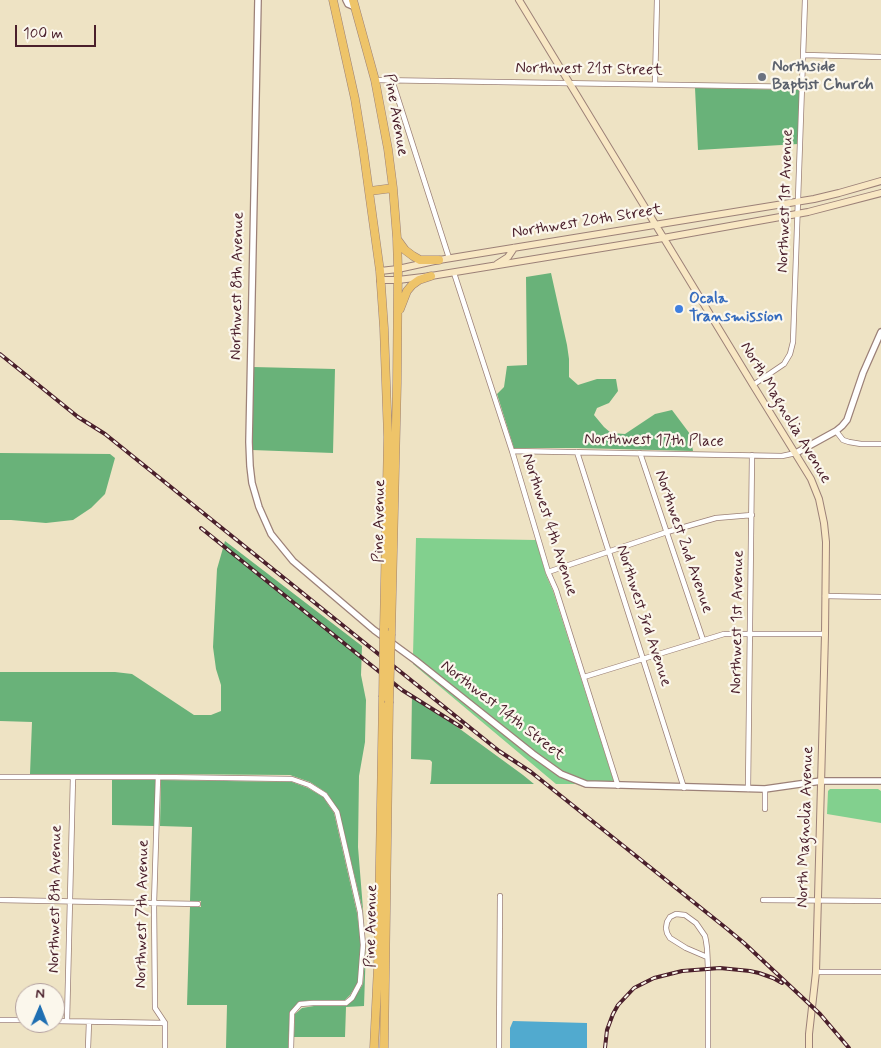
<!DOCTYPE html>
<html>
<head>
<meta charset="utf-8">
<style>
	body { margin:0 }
	#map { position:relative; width:881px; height:1048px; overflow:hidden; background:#eee3c4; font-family:Mynerve,sans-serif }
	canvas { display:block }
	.north { position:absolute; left:15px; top:983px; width:50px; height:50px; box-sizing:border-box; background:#fbf7ec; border:1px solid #b4a19f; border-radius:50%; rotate:1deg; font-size:14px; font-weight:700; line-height:20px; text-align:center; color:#4a1f2b }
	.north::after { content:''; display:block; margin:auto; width:18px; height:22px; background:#1f6fb2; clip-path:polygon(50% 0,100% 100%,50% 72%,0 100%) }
	.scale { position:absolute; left:15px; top:25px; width:81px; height:22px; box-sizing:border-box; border:2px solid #4a1f2b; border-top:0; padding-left:6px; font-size:15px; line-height:18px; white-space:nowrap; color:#4a1f2b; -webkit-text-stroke:4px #fbf7ec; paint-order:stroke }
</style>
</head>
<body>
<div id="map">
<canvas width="881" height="1048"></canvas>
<div class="north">N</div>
<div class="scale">100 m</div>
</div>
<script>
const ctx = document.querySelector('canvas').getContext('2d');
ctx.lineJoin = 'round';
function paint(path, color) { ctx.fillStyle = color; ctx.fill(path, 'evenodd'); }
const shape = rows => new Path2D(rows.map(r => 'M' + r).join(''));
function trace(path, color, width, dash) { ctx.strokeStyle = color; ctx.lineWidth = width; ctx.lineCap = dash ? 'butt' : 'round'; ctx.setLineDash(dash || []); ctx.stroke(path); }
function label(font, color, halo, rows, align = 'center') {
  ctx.font = font + ' Mynerve,sans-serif'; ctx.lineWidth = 4.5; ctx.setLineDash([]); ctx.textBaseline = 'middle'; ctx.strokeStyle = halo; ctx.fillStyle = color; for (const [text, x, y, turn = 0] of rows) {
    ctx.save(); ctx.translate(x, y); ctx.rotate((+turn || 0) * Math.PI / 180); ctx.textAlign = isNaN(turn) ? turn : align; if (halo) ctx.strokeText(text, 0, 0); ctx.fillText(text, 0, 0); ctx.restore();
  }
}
paint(shape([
	[416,538,536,540,546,575,553,591,614,782,587,781,562,772,534,751,413,655],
	[413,662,531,756,560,777,577,784,556,784,413,664],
	[830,789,878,789,881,791,881,823,827,814,828,791]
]), '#82d08e');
paint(shape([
	[695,88,800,90,798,144,698,150],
	[551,273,567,345,569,359,569,377,578,385,597,379,616,379,618,391,609,403,597,408,594,415,604,427,611,433,625,434,655,414,672,410,690,434,693,451,578,448,514,448,497,394,504,387,507,366,527,365,526,277],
	[253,367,335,369,333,453,252,450],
	[0,453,110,454,115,458,105,494,91,508,73,520,46,523,11,520,0,520],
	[225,541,362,646,361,675,366,700,365,742,359,776,358,847,365,934,363,911,339,811,327,793,310,782,290,775,156,774,30,774,32,722,0,721,0,672,115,672,132,674,194,715,211,715,221,711,221,685,216,669,213,647,217,569],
	[412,694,523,775,534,784,430,784,431,780,432,762,430,760,411,759],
	[112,780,156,780,154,826,112,825],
	[161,780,292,782,308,788,323,797,334,813,357,913,361,945,358,982,350,995,345,1000,313,1000,298,1002,290,1013,288,1048,226,1048,227,1005,187,1005,190,907,201,907,201,901,190,901,192,827,160,826],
	[366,947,364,1006,346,1007,345,1037,294,1037,295,1014,302,1008,314,1006,346,1006,354,999,363,984]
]), '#69b279');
paint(shape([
	[513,1021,587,1023,587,1048,510,1048,510,1028]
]), '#51aacf');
const minor = shape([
	[804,55,881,57],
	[375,80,803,87],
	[392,80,449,258],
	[655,84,657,0],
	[454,273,512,451,548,572,556,590,618,786],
	[753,385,784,364,790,354,793,342,805,0],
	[836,431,843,440,849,442,861,444,881,444],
	[512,451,782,456,796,453],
	[577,452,684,788],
	[640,453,703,640],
	[548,572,667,532,716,518,752,515],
	[825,596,881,597],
	[584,677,724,634,825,634],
	[0,777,158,777,292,779,309,785,325,795,337,812,360,912,363,945,360,983,352,998,346,1003,313,1003,300,1004,292,1013,291,1048],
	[158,777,154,903,155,1008,165,1023,165,1048],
	[748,789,752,455],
	[765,809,765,789],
	[0,900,198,904],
	[763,900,881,901],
	[707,957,686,948,670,938,667,933,666,928,667,922,670,917,676,914,685,915,696,923,705,936,706,941,707,948,708,968,708,1048],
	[816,972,881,972],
	[0,1020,25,1020],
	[55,1021,165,1023],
	[67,1021,73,777],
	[88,1048,89,1022],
	[499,1048,500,896]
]);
const tertiary = shape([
	[258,0,249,442,250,466,252,483,259,507,271,534,293,561,374,630,415,660,533,754,561,774,586,784,765,789,821,781,881,781],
	[346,0,348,4,355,7],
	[796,453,836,431,842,426,847,420,863,373,881,332]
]);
const secondary = shape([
	[519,0,753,385,811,479,819,499,824,523,826,542,825,634,816,972,809,1034,809,1048],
	[497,264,508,257,514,248],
	[380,271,398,269,439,260,814,199,839,193,881,181],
	[380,280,398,280,431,276,663,238,808,212,881,193]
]);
const trunk = shape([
	[333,0,355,99,363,148,380,271,384,328,388,437,384,628],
	[353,0,375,80,388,149,393,188,397,238,398,269,397,383,391,634],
	[370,191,393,188],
	[397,239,405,250,413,256,420,260,439,260],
	[400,309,407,291,412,285,419,280,431,276],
	[374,1048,378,966,383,697],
	[384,1048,389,703]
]);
trace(minor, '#9c8178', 6);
trace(tertiary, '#9c8178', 8);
trace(secondary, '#9c8178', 8);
trace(trunk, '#9c8178', 9);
trace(minor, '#fff', 4.5);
trace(tertiary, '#fff', 5.5);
trace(secondary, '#f8e7c3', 6);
trace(trunk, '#eec469', 8);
const rail = shape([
	[0,354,78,417,105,434,499,751,531,772,726,928,744,943,820,1014,849,1048],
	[201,528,402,690,461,727],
	[605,1048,607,1030,613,1014,618,1005,634,988,654,978,682,971,720,968,750,971,759,973,773,978,782,983]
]);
trace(rail, '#4a1f2b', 4);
trace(rail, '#fbf7ec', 2, [5.5]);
const trunkBridge = shape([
	[383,697,384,628],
	[389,703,391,634]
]);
trace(trunkBridge, '#9c8178', 9, []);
trace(trunkBridge, '#eec469', 8);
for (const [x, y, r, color] of [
	[762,77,5,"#6b7280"],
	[679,309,5,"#3f7fe0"]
]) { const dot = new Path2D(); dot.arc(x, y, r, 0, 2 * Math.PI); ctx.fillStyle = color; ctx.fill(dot); trace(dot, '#fbf7ec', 2); }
label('bold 16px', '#5b616d', '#fbf7ec', [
	["Northside",772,68],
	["Baptist Church",772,86]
], 'left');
label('16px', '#4a1f2b', '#fbf7ec', [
	["Northwest 21st Street",589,70,1],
	["Pine Avenue",395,115,80],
	["Northwest 1st Avenue",786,201,-88],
	["Northwest 20th Street",587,222,-9],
	["Northwest 8th Avenue",238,286,-89],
	["North Magnolia Avenue",785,413,59],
	["Northwest 17th Place",654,441,1],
	["Pine Avenue",380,521,-89],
	["Northwest 4th Avenue",549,525,72],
	["Northwest 2nd Avenue",683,542,71],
	["Northwest 3rd Avenue",643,616,72],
	["Northwest 1st Avenue",738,622,-89],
	["Northwest 14th Street",502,711,38],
	["North Magnolia Avenue",806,827,-88],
	["Northwest 8th Avenue",56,899,-89],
	["Northwest 7th Avenue",143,914,-89],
	["Pine Avenue",372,926,-89]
]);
label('bold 16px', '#366cbe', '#fbf7ec', [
	["Ocala",689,300],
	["Transmission",689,318]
], 'left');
</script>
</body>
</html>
